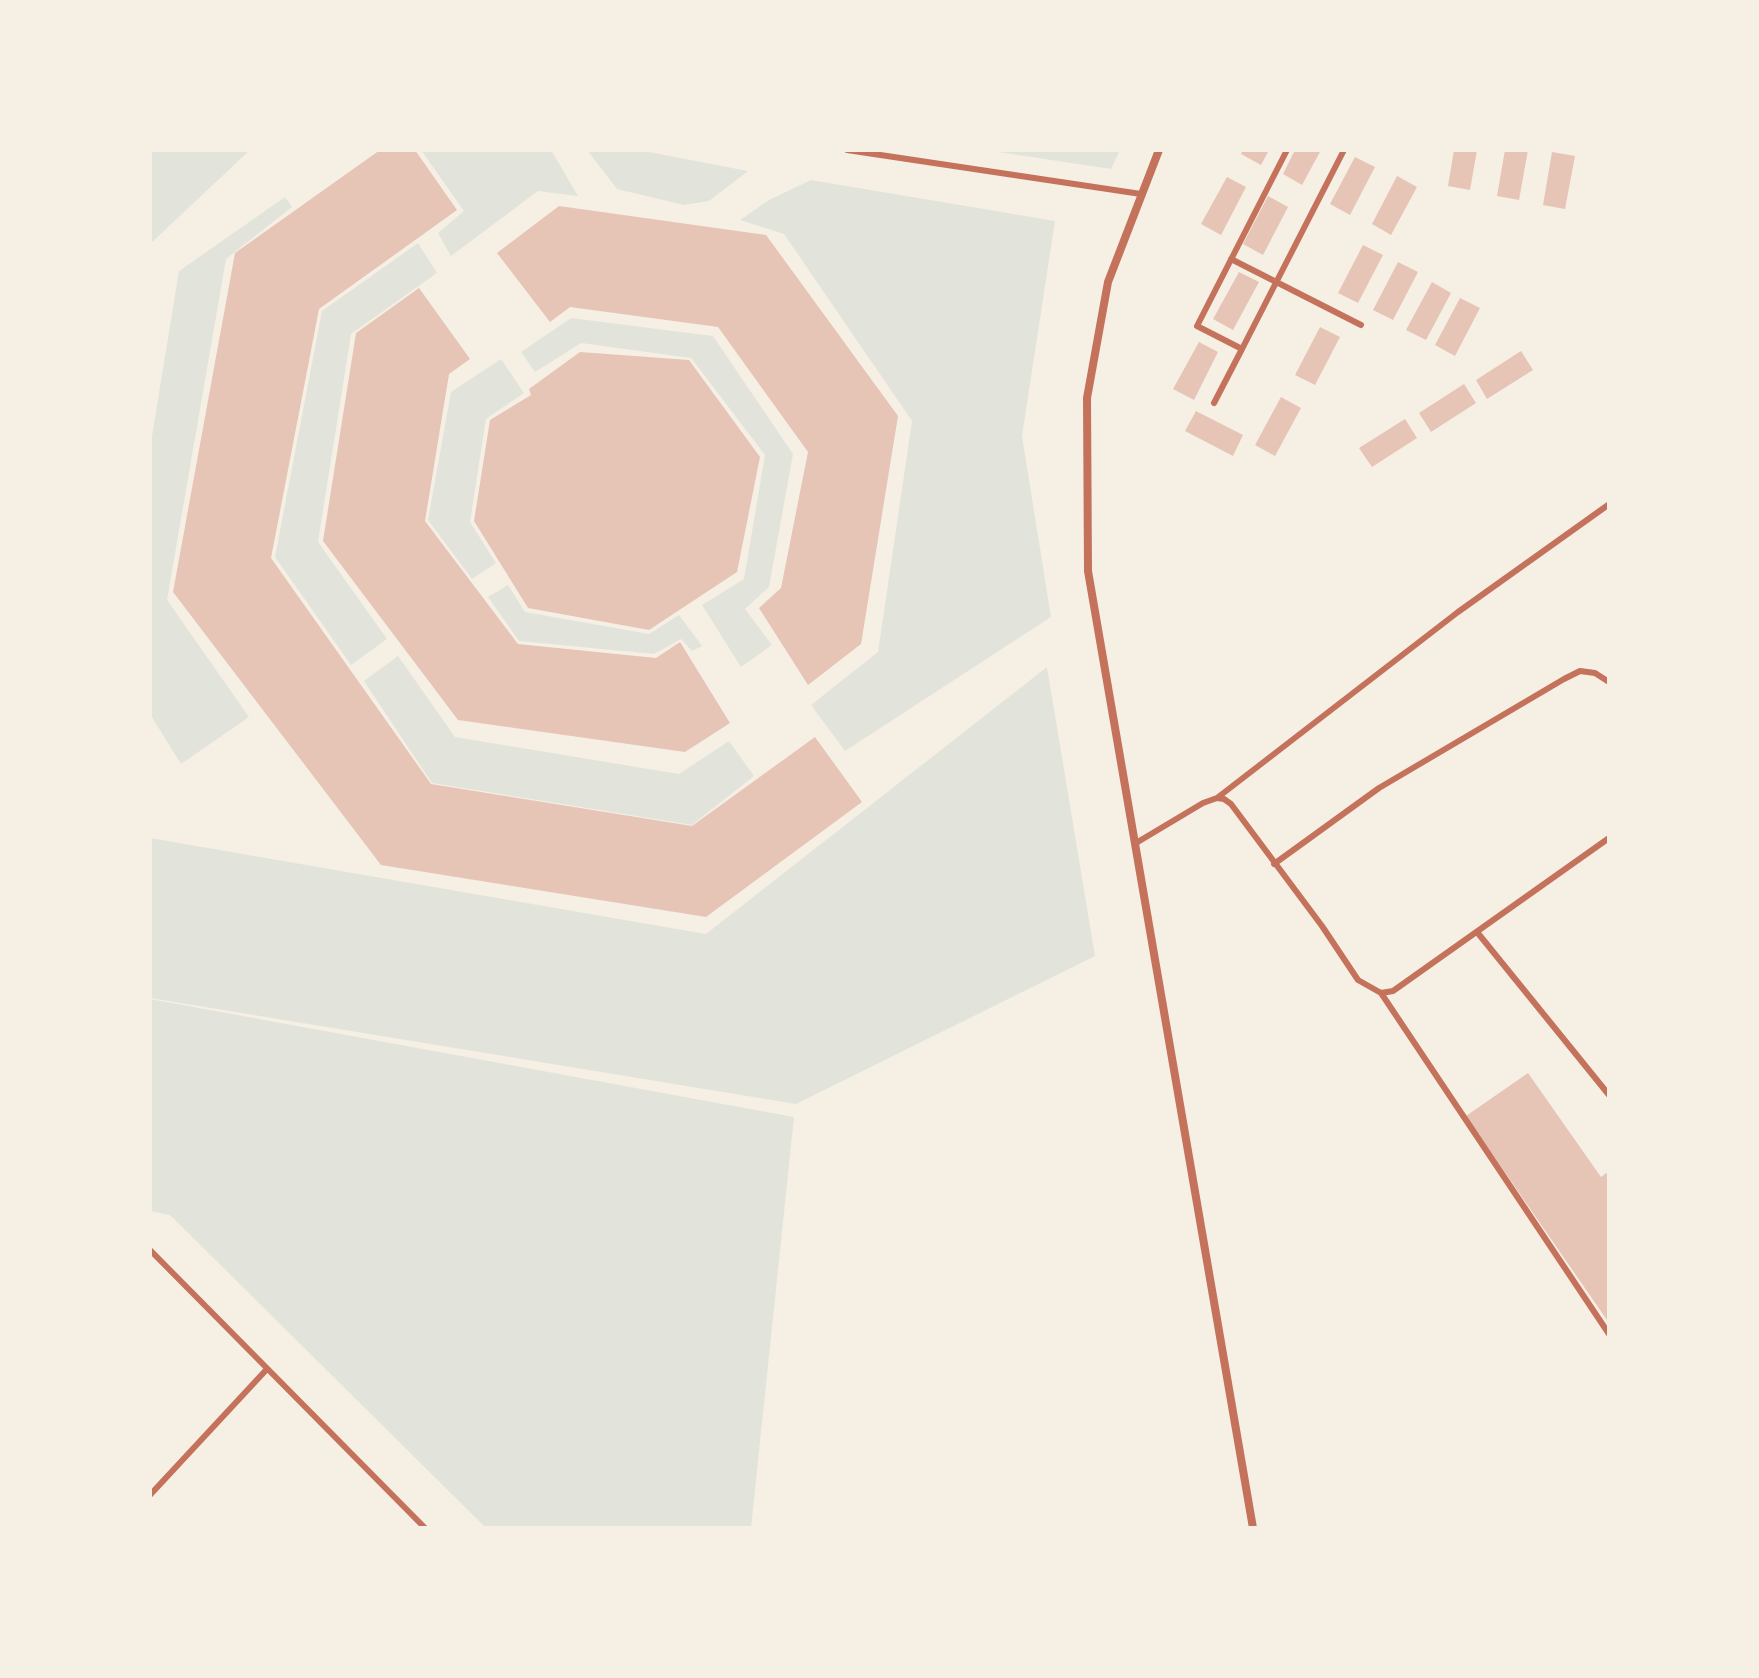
<!DOCTYPE html>
<html>
<head>
<meta charset="utf-8">
<style>
	body { margin:0 }
	#map { position:relative; width:1759px; height:1678px; overflow:hidden; background:#f6efe4; font-family:Manrope,sans-serif }
	canvas { display:block }
	.frame { position:absolute; inset:0; border:152px solid #f6efe4; pointer-events:none }
</style>
</head>
<body>
<div id="map">
<canvas width="1759" height="1678"></canvas>
<div class="frame"></div>
</div>
<script>
const ctx = document.querySelector('canvas').getContext('2d');
ctx.lineJoin = 'round';
function paint(path, color) { ctx.fillStyle = color; ctx.fill(path, 'evenodd'); }
const shape = rows => new Path2D(rows.map(r => 'M' + r).join(''));
function trace(path, color, width, dash) { ctx.strokeStyle = color; ctx.lineWidth = width; ctx.lineCap = dash ? 'butt' : 'round'; ctx.setLineDash(dash || []); ctx.stroke(path); }
paint(shape([
	[150,150,250,150,150,244],
	[421,150,551,150,578,196,538,191,451,256,438,233,464,211],
	[587,150,639,150,748,171,709,201,684,205,617,189],
	[985,150,1120,150,1111,169],
	[811,180,1055,221,1022,436,1051,617,845,751,811,705,878,652,912,421,784,234,740,220,769,200],
	[285,197,292,207,226,259,167,600,249,717,181,764,150,714,150,448,179,271],
	[418,243,437,273,351,334,318,542,387,639,351,665,275,557,322,311],
	[571,318,713,336,793,454,769,587,745,609,772,645,741,667,702,605,744,579,765,455,691,358,581,343,535,372,521,352],
	[501,359,524,393,486,419,470,522,496,563,472,579,428,520,451,392],
	[508,585,525,612,649,634,679,615,702,646,692,651,681,639,654,654,519,641,488,597],
	[398,656,455,737,679,774,729,741,754,776,692,825,432,783,364,681],
	[1047,667,1095,956,796,1104,150,998,150,838,706,934],
	[150,999,794,1117,751,1528,486,1528,170,1215,150,1211]
]), '#e2e4dc');
paint(shape([
	[380,150,415,150,457,210,319,309,271,558,431,784,692,826,815,737,862,802,706,917,381,865,173,592,235,253],
	[1243,150,1269,150,1261,165,1241,154],
	[1295,150,1321,150,1302,185,1283,174],
	[1454,150,1477,150,1470,190,1448,186],
	[1505,150,1528,150,1519,200,1497,196],
	[1552,152,1575,156,1565,209,1543,205],
	[1355,157,1375,167,1350,215,1330,204],
	[1397,176,1417,187,1391,235,1372,224],
	[1227,177,1246,187,1221,235,1201,224],
	[1268,196,1288,207,1263,255,1243,244],
	[559,206,766,235,898,416,861,644,808,685,759,608,781,588,808,452,718,327,570,307,550,322,497,253],
	[1363,245,1383,255,1358,303,1338,293],
	[1398,262,1418,272,1393,320,1373,310],
	[1239,272,1259,282,1233,330,1213,319],
	[1432,282,1451,293,1426,340,1406,330],
	[419,288,470,359,449,374,425,521,518,644,656,658,680,642,730,723,685,752,458,720,323,541,356,333],
	[1460,298,1480,308,1455,356,1435,345],
	[1320,327,1340,337,1315,385,1295,375],
	[1199,342,1218,352,1194,400,1173,389],
	[1521,351,1533,370,1487,399,1476,380],
	[580,352,689,360,760,457,737,572,649,630,528,608,474,521,490,420,531,395,529,389],
	[1464,384,1476,403,1431,432,1419,413],
	[1281,397,1301,408,1275,456,1255,445],
	[1196,411,1243,435,1233,456,1185,431],
	[1405,419,1417,438,1372,467,1359,448],
	[1528,1073,1601,1177,1609,1171,1609,1323,1466,1116]
]), '#e6c5b7');
trace(shape([
	[847,150,1141,194],
	[1287,150,1197,326,1242,349,1344,150],
	[1231,259,1361,325],
	[1214,403,1242,349],
	[1217,798,1458,612,1608,505],
	[1136,843,1203,803,1217,798,1224,799,1231,804,1322,926,1358,980,1381,993,1393,991,1609,838],
	[1274,864,1379,788,1564,679,1580,671,1595,673,1609,682],
	[1477,932,1609,1095],
	[1381,993,1609,1334],
	[150,1250,425,1528],
	[150,1495,267,1369]
]), '#c5725c', 6);
trace(shape([
	[1159,150,1108,282,1087,398,1088,571,1253,1528]
]), '#c5725c', 8);
</script>
</body>
</html>
